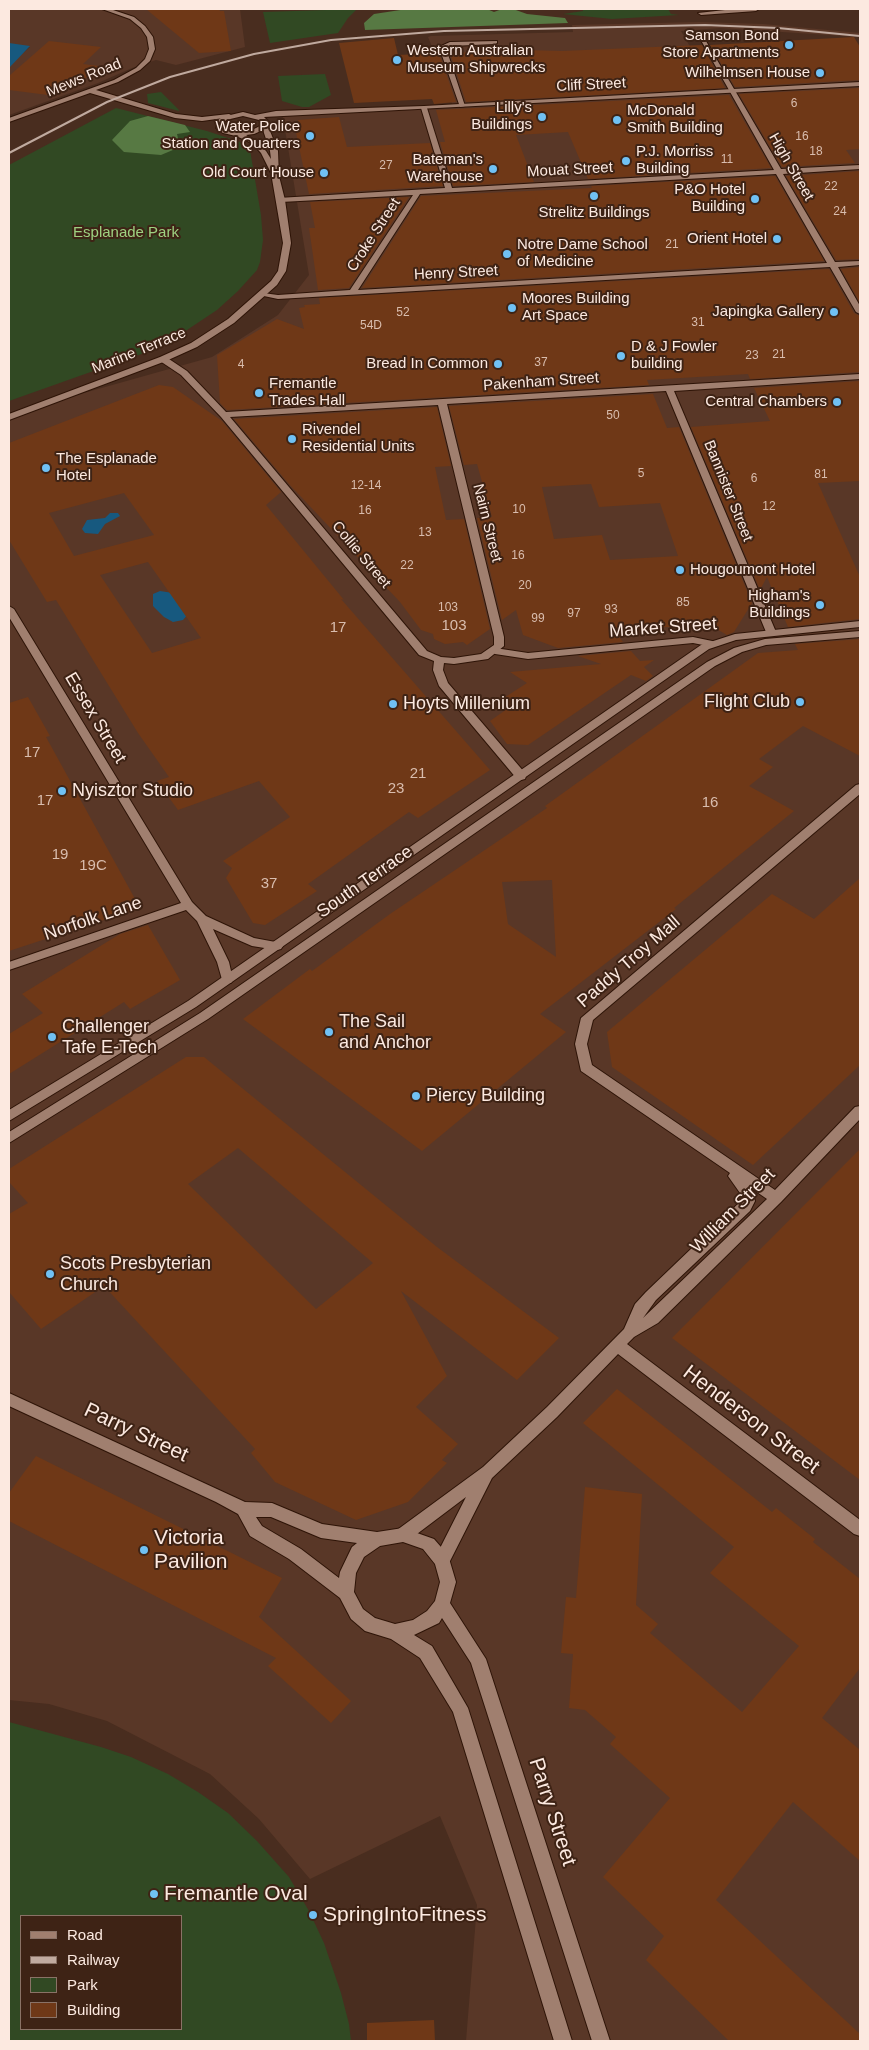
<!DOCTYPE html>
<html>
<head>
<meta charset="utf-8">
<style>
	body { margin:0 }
	#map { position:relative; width:869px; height:2050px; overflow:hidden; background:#492d1f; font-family:Arial,sans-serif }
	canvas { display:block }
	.frame { position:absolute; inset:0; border:10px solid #fce9e0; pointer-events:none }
	.legend { position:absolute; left:20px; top:1915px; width:162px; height:115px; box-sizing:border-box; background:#3e2315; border:1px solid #8a7266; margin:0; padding:6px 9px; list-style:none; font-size:15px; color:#fce9e0 }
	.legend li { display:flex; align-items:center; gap:10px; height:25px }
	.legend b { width:25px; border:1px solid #8a7266 }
</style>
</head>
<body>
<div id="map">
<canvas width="869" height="2050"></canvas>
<div class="frame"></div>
<ul class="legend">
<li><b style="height:6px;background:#a07f6f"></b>Road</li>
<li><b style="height:6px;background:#c0aa9f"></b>Railway</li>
<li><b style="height:14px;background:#314923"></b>Park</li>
<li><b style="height:14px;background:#6f3817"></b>Building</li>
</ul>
</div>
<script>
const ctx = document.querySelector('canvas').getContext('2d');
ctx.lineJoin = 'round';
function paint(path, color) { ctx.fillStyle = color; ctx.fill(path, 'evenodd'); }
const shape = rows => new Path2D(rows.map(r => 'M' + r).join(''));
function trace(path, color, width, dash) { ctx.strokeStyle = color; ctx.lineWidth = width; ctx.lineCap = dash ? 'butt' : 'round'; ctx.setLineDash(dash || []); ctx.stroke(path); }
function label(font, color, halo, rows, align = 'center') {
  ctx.font = font + ' Arial,sans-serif'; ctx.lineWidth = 4; ctx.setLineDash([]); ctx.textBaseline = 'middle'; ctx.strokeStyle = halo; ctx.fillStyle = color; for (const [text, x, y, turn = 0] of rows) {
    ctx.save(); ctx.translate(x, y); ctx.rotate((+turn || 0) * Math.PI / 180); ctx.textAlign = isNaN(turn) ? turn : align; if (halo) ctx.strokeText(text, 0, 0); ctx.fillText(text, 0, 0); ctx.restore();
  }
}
paint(shape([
	[9,9,240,9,245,47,176,65,156,60,132,68,98,83,9,115,9,65,30,47,9,44],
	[699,22,763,24,860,33,860,37,720,28,681,31,696,57,860,52,860,2041,466,2041,477,1905,440,1816,310,1879,259,1819,210,1774,107,1721,49,1704,9,1700,9,414,212,357,278,315,309,275,282,111,452,104,439,64,428,37,431,36,573,32,572,25]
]), '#593727');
paint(shape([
	[357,9,348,18,338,33,270,43,263,12],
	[583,9,668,9,671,14,679,15,612,19,563,14,583,11],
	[325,74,331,95,309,107,302,107,282,101,278,76],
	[161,92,179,110,179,111,148,103,147,94],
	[116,108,207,131,243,143,250,150,261,215,263,240,260,262,257,270,238,291,217,310,169,342,147,352,9,401,9,165],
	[9,1722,101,1747,131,1757,168,1774,198,1792,228,1813,257,1841,289,1877,309,1911,324,1943,341,1993,349,2024,351,2041,9,2041],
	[181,1916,181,2029,21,2029,21,1916]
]), '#314923');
paint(shape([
	[407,9,487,9,494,12,502,9,513,9,527,14,565,18,568,23,365,30,364,23,374,14],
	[148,116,185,125,190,132,177,134,180,147,161,155,124,152,112,140,130,121]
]), '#577943');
paint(shape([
	[9,43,30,46,9,68],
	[110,513,118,513,120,516,105,524,98,534,85,533,82,529,87,520,105,518],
	[160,591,173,593,188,614,183,620,173,622,164,617,153,606,153,594]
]), '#17597f');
paint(shape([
	[146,9,219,9,220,11,224,11,231,51,199,53],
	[854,37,860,47,860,80,735,87,710,45],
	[394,38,398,55,439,53,456,102,434,104,432,99,354,103,339,43],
	[49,41,101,47,83,64,99,66,77,86,71,85,60,94,50,92,48,95,9,90,9,76],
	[702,45,725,88,466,102,450,53,524,50,562,51],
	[860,88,860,149,846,150,855,163,782,167,739,94],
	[729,95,771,168,588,179,568,132,516,135,534,182,453,186,440,142,445,142,436,110],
	[339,117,347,147,430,143,443,186,309,194,294,123,298,123,298,120],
	[860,171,860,259,836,260,786,176],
	[775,176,824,261,362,288,421,196,592,188,591,186],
	[409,197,349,288,318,290,309,228,315,228,310,202],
	[860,267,860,303,841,269],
	[829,269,854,313,860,316,860,372,750,379,748,374,647,380,649,385,227,410,220,403,217,355,277,319,304,329,299,308,305,307,304,305,320,304,319,298],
	[860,381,860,481,818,483,860,577,860,619,788,627,767,577,760,590,691,427,770,421,754,388],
	[159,385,173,387,222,421,281,492,266,505,344,600,341,599,490,770,418,818,409,812,308,884,317,891,265,925,253,923,226,878,232,868,223,861,290,817,259,781,178,810,157,781,169,777,138,733,56,600,47,602,9,540,9,443],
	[124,493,154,535,74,556,49,513],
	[148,562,201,638,152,653,100,575],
	[653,394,667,428,679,427,752,603,734,632,727,635,708,624,614,631,623,642,558,648,523,635,516,610,502,620,477,518,492,517,477,464,464,465,449,406],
	[591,484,599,507,660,503,678,556,610,560,602,535,554,539,542,487],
	[437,407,451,466,435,467,446,520,464,519,490,629,467,645,463,642,445,644,434,639,433,634,421,630,400,602,289,484,234,419],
	[860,639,860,756,803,726,759,759,773,767,749,786,794,811,674,908,676,909,540,1014,566,1032,422,1151,243,1019,310,969,312,971,390,914,547,808,545,806,758,653,798,650,795,644],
	[552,880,556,957,508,924,502,882],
	[631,651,640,661,654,660,644,667,653,676,646,681,631,675,528,745,507,744,490,721,507,709,496,703,527,683,510,672,601,664,578,656],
	[28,697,50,736,46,737,140,908,9,951,9,703],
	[860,878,860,1065,753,1165,612,1067,607,1032,772,894,814,919],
	[148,925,180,980,130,1009,124,1002,9,1074,9,1034,43,1013,22,994,120,934],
	[186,1057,204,1057,437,1247,559,1338,517,1380,401,1291,447,1376,416,1407,458,1444,442,1460,447,1463,408,1502,356,1520,275,1482,251,1453,255,1449,104,1286,41,1329,9,1292,9,1214,28,1203,9,1182,9,1169],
	[238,1148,373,1263,316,1309,188,1184],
	[860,1149,860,1480,672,1338],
	[617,1389,772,1512,776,1508,815,1539,813,1542,860,1579,860,1668,822,1718,860,1750,860,1861,793,1802,716,1900,860,2034,860,2041,729,2041,646,1960,664,1936,603,1877,670,1798,610,1744,616,1737,585,1710,569,1708,573,1654,561,1653,566,1597,576,1598,585,1487,642,1494,636,1605,658,1624,650,1633,742,1712,799,1646,710,1573,734,1547,583,1423],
	[36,1456,282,1578,259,1617,351,1701,331,1723,268,1666,276,1658,9,1521,9,1493],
	[434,2020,435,2041,367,2041,367,2023]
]), '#6f3817');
const pedestrian = shape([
	[693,637,717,642,718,644,713,647,693,643,528,659,495,654,490,651,495,648,528,653,693,637]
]);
const minor = shape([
	[102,9,110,9,134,17,145,26,153,37,155,49,150,61,140,70,118,82,96,90,176,114,202,117,229,114,231,115,231,117,202,121,175,118,90,93,9,122,9,118,114,80,136,68,145,59,149,49,147,37,141,28,130,19,102,9],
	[734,9,759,9,756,11,701,15,698,13,734,9],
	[698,35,703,36,781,169,860,165,860,169,783,174,835,262,860,261,860,265,838,267,860,306,860,314,856,312,830,267,278,299,259,295,263,293,278,295,350,290,413,195,281,202,277,200,278,198,445,188,421,108,424,106,427,108,452,188,774,170,698,35],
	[776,174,827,263,358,290,420,194,776,174],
	[497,41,497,43,495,44,451,46,446,48,465,106,460,107,439,47,450,42,497,41],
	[160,357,166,357,187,371,226,412,860,374,860,379,674,391,776,632,771,635,766,632,666,391,447,404,504,637,504,646,488,659,454,664,444,663,443,670,448,683,525,773,526,776,525,779,521,780,517,779,439,686,433,670,434,661,419,655,221,417,181,375,160,361,160,357],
	[438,405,494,637,494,645,481,654,454,658,441,657,427,651,230,417,438,405],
	[9,606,14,609,192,902,206,916,254,938,281,943,283,946,281,949,277,950,252,946,213,929,229,962,233,980,231,983,223,983,217,962,197,921,186,910,9,970,9,962,181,903,9,617,9,606],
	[860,784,860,794,593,1020,587,1044,592,1065,775,1190,855,1107,860,1106,860,1119,781,1202,658,1323,634,1337,627,1344,860,1520,860,1536,854,1534,618,1354,557,1417,492,1478,448,1565,442,1567,436,1565,434,1560,466,1497,409,1540,403,1542,397,1540,395,1535,397,1530,483,1467,547,1407,624,1329,635,1304,646,1292,741,1201,740,1193,728,1176,730,1173,581,1071,575,1044,581,1018,856,785,860,784],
	[751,1188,767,1199,643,1318,656,1300,750,1211,755,1201,751,1188]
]);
const tertiary = shape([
	[860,82,860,86,264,117,269,122,268,126,278,151,279,176,285,200,291,243,286,271,277,285,234,323,197,347,166,361,9,420,9,414,160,357,191,343,228,319,271,281,278,271,283,243,271,173,261,153,252,143,236,136,223,133,216,128,217,121,222,117,243,112,255,115,276,111,424,106,860,82],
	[243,116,259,120,262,123,262,125,250,131,238,132,227,130,222,126,226,120,243,116],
	[263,130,270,151,271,159,266,151,256,141,246,135,254,134,263,130],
	[860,621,860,627,736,640,709,649,196,1007,9,1121,9,1110,188,1001,701,645,735,634,860,621],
	[860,631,860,637,766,645,742,652,715,666,208,1019,9,1143,9,1132,200,1013,707,662,734,648,765,639,860,631],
	[9,1393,245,1502,272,1503,322,1524,377,1532,403,1528,434,1539,448,1555,456,1582,450,1603,486,1659,610,2041,592,2041,471,1663,442,1618,439,1623,414,1635,432,1646,468,1708,572,2041,554,2041,453,1712,420,1658,391,1639,365,1631,351,1619,340,1598,289,1559,250,1536,238,1514,216,1502,9,1406,9,1393],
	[256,1517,271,1517,321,1538,357,1543,352,1547,340,1572,339,1578,301,1549,262,1526,256,1517],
	[403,1542,423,1549,435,1564,440,1582,435,1601,427,1611,413,1620,395,1624,375,1618,363,1609,354,1592,356,1573,364,1557,380,1546,403,1542]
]);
trace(pedestrian, '#2e1407', 2);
trace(minor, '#2e1407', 2);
trace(tertiary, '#2e1407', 2);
paint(pedestrian, '#a07f6f');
paint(minor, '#a07f6f');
paint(tertiary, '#a07f6f');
trace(shape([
	[9,153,107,102,170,77,254,54,331,40,444,31,705,25,778,28,860,36]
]), '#c0aa9f', 2);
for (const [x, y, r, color] of [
	[789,45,5,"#70c1f4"],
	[397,60,5,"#70c1f4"],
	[820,73,5,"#70c1f4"],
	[542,117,5,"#70c1f4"],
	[617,120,5,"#70c1f4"],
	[310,136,5,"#70c1f4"],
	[626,161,5,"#70c1f4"],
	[493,169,5,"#70c1f4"],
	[324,173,5,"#70c1f4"],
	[594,196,5,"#70c1f4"],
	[755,199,5,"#70c1f4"],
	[777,239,5,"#70c1f4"],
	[507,254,5,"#70c1f4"],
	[512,308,5,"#70c1f4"],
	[834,312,5,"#70c1f4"],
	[621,356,5,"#70c1f4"],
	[498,364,5,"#70c1f4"],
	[259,393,5,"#70c1f4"],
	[837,402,5,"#70c1f4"],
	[292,439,5,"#70c1f4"],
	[46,468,5,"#70c1f4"],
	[680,570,5,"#70c1f4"],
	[820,605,5,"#70c1f4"],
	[800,702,5,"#70c1f4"],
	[393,704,5,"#70c1f4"],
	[62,791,5,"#70c1f4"],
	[329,1032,5,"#70c1f4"],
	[52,1037,5,"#70c1f4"],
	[416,1096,5,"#70c1f4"],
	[50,1274,5,"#70c1f4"],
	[144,1550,5,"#70c1f4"],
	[154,1894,5,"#70c1f4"],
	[313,1915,5,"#70c1f4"]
]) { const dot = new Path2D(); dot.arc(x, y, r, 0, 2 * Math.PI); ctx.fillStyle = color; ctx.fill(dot); trace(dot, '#3e2315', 2); }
label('12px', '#d9bdae', null, [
	["6",794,104],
	["16",802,137],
	["18",816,152],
	["11",727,160],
	["27",386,166],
	["22",831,187],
	["24",840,212],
	["21",672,245],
	["52",403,313],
	["31",698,323],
	["54D",371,326],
	["21",779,355],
	["23",752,356],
	["37",541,363],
	["4",241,365],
	["50",613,416],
	["5",641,474],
	["81",821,475],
	["6",754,479],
	["12-14",366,486],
	["12",769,507],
	["10",519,510],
	["16",365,511],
	["13",425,533],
	["16",518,556],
	["22",407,566],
	["20",525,586],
	["85",683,603],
	["103",448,608],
	["93",611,610],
	["97",574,614],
	["99",538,619]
]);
label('15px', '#fce9e0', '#3e2315', [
	["Samson Bond",779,36],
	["Store Apartments",779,53],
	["Western Australian",407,51,"left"],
	["Museum Shipwrecks",407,68,"left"],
	["Wilhelmsen House",810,73],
	["Lilly's",532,108],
	["Buildings",532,125],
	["McDonald",627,111,"left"],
	["Smith Building",627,128,"left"],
	["Water Police",300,127],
	["Station and Quarters",300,144],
	["P.J. Morriss",636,152,"left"],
	["Building",636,169,"left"],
	["Bateman's",483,160],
	["Warehouse",483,177],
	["Old Court House",314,173],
	["P&O Hotel",745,190],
	["Building",745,207],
	["Strelitz Buildings",594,213,"center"],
	["Orient Hotel",767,239],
	["Notre Dame School",517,245,"left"],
	["of Medicine",517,262,"left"],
	["Moores Building",522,299,"left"],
	["Art Space",522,316,"left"],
	["Japingka Gallery",824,312],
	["D & J Fowler",631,347,"left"],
	["building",631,364,"left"],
	["Bread In Common",488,364],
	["Fremantle",269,384,"left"],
	["Trades Hall",269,401,"left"],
	["Central Chambers",827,402],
	["Rivendel",302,430,"left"],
	["Residential Units",302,447,"left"],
	["The Esplanade",56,459,"left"],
	["Hotel",56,476,"left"],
	["Hougoumont Hotel",690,570,"left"],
	["Higham's",810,596],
	["Buildings",810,613]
], 'right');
label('15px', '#fce9e0', '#3e2315', [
	["Mews Road",84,78,-22],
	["Cliff Street",591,85,-3],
	["High Street",791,167,60],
	["Mouat Street",570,170,-3],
	["Croke Street",374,235,-57],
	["Henry Street",456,273,-3],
	["Marine Terrace",139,351,-22],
	["Pakenham Street",541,382,-4],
	["Bannister Street",728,491,68],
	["Nairn Street",487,523,76],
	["Collie Street",361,555,50]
]);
label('15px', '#9ed181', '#3e2315', [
	["Esplanade Park",126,233]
]);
label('15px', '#d9bdae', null, [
	["103",454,626],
	["17",338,628],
	["17",32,753],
	["21",418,774],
	["23",396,789],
	["17",45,801],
	["16",710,803],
	["19",60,855],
	["19C",93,866],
	["37",269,884]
]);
label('18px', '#fce9e0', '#3e2315', [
	["Market Street",663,628,-4],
	["Essex Street",95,718,59],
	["South Terrace",365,882,-35],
	["Norfolk Lane",93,919,-19],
	["Paddy Troy Mall",629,962,-41],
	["William Street",733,1211,-45]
]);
label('18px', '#fce9e0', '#3e2315', [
	["Flight Club",790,702,"right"],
	["Hoyts Millenium",403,704],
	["Nyisztor Studio",72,791],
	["The Sail",339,1022],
	["and Anchor",339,1043],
	["Challenger",62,1027],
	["Tafe E-Tech",62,1048],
	["Piercy Building",426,1096],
	["Scots Presbyterian",60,1264],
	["Church",60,1285]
], 'left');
label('21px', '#fce9e0', '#3e2315', [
	["Henderson Street",751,1420,37],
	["Parry Street",136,1433,25],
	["Parry Street",552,1812,72]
]);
label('21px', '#fce9e0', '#3e2315', [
	["Victoria",154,1538],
	["Pavilion",154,1562],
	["Fremantle Oval",164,1894],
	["SpringIntoFitness",323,1915]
], 'left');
</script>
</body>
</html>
